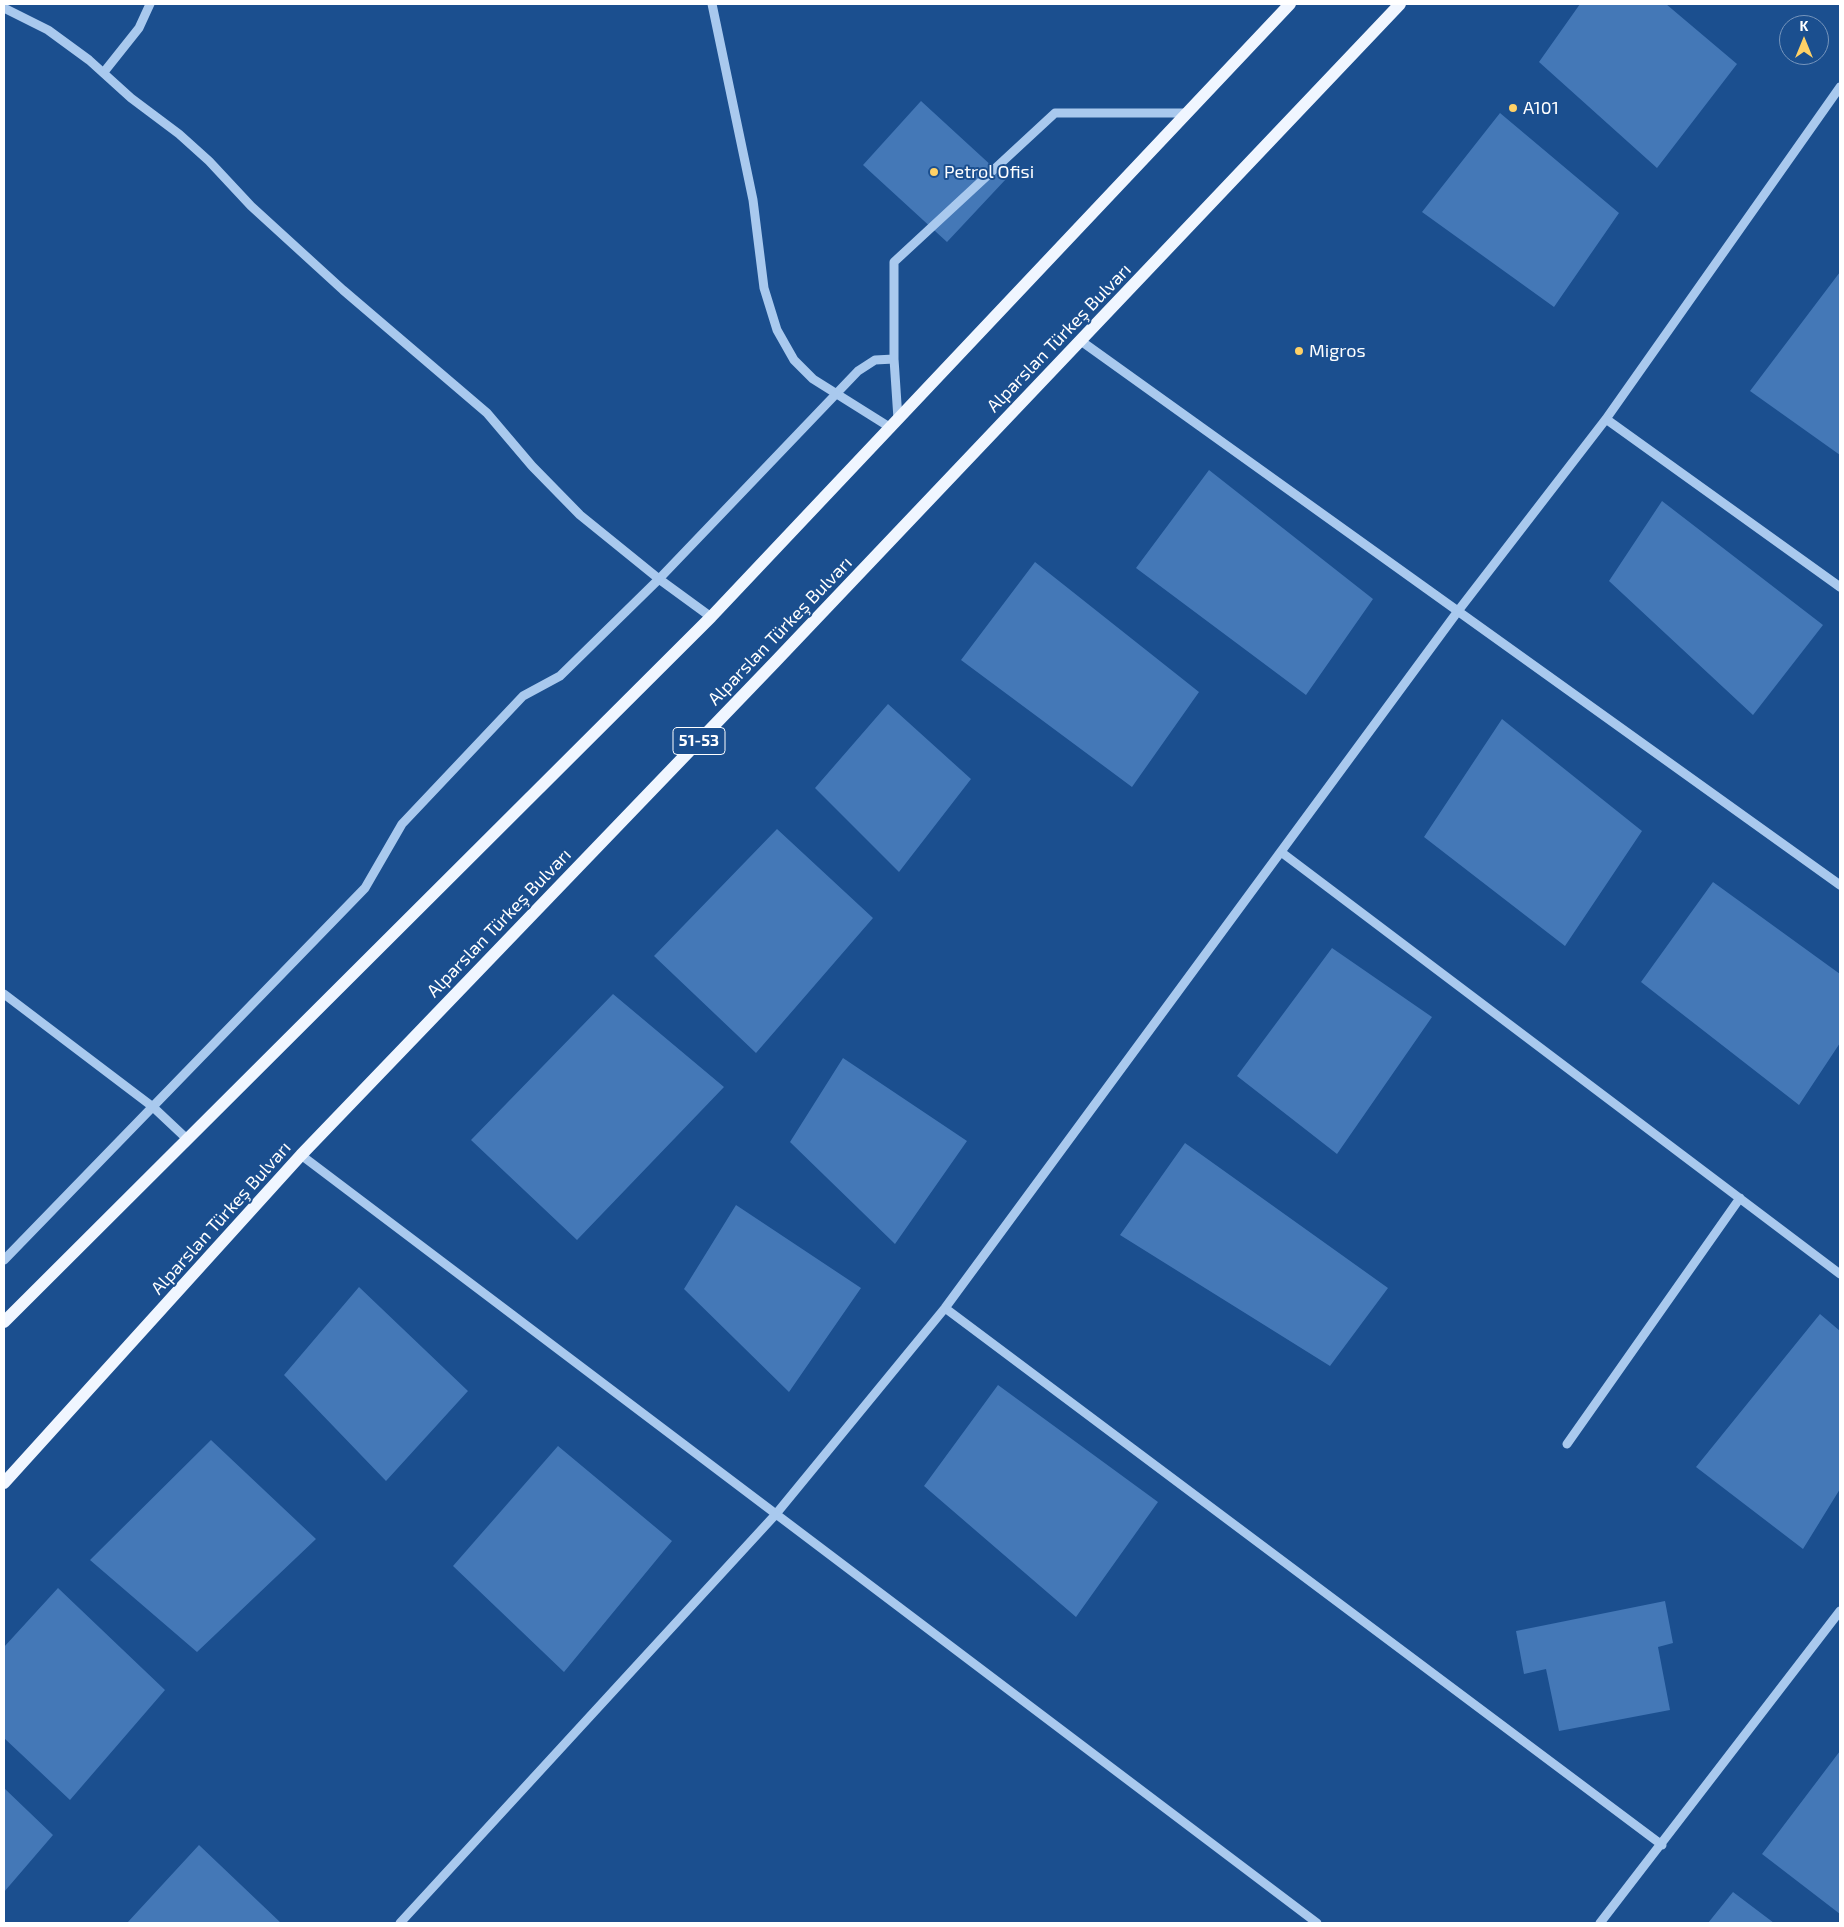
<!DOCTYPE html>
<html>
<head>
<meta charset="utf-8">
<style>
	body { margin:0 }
	#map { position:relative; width:1844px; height:1927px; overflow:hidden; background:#1b4f8f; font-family:"Exo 2",sans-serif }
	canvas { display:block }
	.frame { position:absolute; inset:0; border:5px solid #fff; pointer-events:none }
	.north { position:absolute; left:1779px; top:15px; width:50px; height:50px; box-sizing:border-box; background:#1b4f8f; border:1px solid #7695bc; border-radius:50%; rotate:0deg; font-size:14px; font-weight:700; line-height:20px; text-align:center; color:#fff }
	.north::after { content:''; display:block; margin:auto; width:18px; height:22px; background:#ffd166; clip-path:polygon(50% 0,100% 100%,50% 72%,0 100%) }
</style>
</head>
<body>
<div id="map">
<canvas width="1844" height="1927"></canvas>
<div class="frame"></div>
<div class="north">K</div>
</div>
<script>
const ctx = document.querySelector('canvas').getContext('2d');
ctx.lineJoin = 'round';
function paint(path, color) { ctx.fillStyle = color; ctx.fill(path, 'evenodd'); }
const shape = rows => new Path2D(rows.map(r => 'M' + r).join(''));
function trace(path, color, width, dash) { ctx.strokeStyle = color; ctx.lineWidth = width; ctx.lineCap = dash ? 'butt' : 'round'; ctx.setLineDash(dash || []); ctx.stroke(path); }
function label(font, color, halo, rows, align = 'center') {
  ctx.font = font + ' "Exo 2",sans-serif'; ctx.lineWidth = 4; ctx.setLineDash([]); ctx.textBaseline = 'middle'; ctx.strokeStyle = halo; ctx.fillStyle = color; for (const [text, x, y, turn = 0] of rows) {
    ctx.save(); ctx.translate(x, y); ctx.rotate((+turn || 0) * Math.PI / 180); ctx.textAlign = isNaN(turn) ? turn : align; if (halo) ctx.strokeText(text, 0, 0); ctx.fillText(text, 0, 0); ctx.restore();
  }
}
paint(shape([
	[1580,4,1666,4,1737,64,1657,168,1539,62],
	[921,101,1006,179,947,242,863,165],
	[1500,113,1619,213,1554,307,1422,212],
	[1840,272,1840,455,1750,391],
	[1209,470,1373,599,1306,695,1136,568],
	[1662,501,1823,625,1753,715,1609,581],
	[1035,562,1199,692,1132,787,961,660],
	[888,704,971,779,899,872,815,788],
	[1502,719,1642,831,1565,946,1424,837],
	[777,829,873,918,756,1053,654,956],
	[1713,882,1840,974,1840,1043,1799,1105,1641,982],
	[1332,948,1432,1017,1337,1154,1237,1076],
	[613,994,724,1087,577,1240,471,1140],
	[843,1058,967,1141,895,1244,790,1142],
	[1185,1143,1388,1288,1330,1366,1120,1235],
	[736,1205,861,1288,789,1392,684,1289],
	[359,1287,468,1391,386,1481,284,1375],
	[1820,1314,1840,1331,1840,1489,1803,1549,1696,1467],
	[998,1385,1158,1502,1076,1617,924,1486],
	[211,1440,316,1539,197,1652,90,1560],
	[558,1446,672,1541,564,1672,453,1566],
	[58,1588,165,1690,70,1800,4,1738,4,1647],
	[1665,1601,1673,1643,1658,1647,1670,1710,1559,1731,1546,1669,1524,1674,1516,1631],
	[1840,1751,1840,1914,1762,1854],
	[4,1788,53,1835,4,1892],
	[199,1845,281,1923,127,1923],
	[1733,1892,1774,1923,1708,1923]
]), '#4478b7');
trace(shape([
	[712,4,753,200,764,288,777,330,794,360,813,379,891,428],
	[4,8,48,30,89,60,131,98,179,134,209,161,251,206,343,290,487,413,532,466,580,515,659,579,711,617],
	[104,72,139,28,150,4],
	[1081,341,1840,885],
	[898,419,894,359,894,262,1055,113,1188,113],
	[1606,419,1840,587],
	[1281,852,1840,1274],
	[4,994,153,1107,187,1139],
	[301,1155,1317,1923],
	[4,1260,365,888,402,824,523,696,560,676,659,579,858,371,875,360,894,359],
	[945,1308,1662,1845],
	[1567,1444,1740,1198],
	[400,1923,776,1514,945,1308,1458,611,1606,419,1840,87],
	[1600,1923,1840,1611]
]), '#a9c9ee', 9);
trace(shape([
	[4,1322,711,617,1290,4],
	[4,1483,301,1155,775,662,1400,4]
]), '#f0f6ff', 12);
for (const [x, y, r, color] of [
	[1513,108,5,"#ffd166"],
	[934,172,5,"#ffd166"],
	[1299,351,5,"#ffd166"]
]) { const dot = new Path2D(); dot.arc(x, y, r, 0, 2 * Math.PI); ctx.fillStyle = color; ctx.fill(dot); trace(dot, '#1b4f8f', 2); }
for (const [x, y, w] of [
	[699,741,52]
]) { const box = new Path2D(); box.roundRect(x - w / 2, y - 13.5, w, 27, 4); ctx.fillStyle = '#1b4f8f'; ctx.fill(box); trace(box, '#fff', 1); }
label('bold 16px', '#fff', null, [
	["51-53",699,741]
]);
label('18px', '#fff', '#1b4f8f', [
	["A101",1523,108],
	["Petrol Ofisi",944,172],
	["Migros",1309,351]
], 'left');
label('18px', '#fff', '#1b4f8f', [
	["Alparslan Türkeş Bulvarı",1059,338,-46],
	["Alparslan Türkeş Bulvarı",780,631,-46],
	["Alparslan Türkeş Bulvarı",499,923,-46],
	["Alparslan Türkeş Bulvarı",221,1218,-48]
]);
</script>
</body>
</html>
